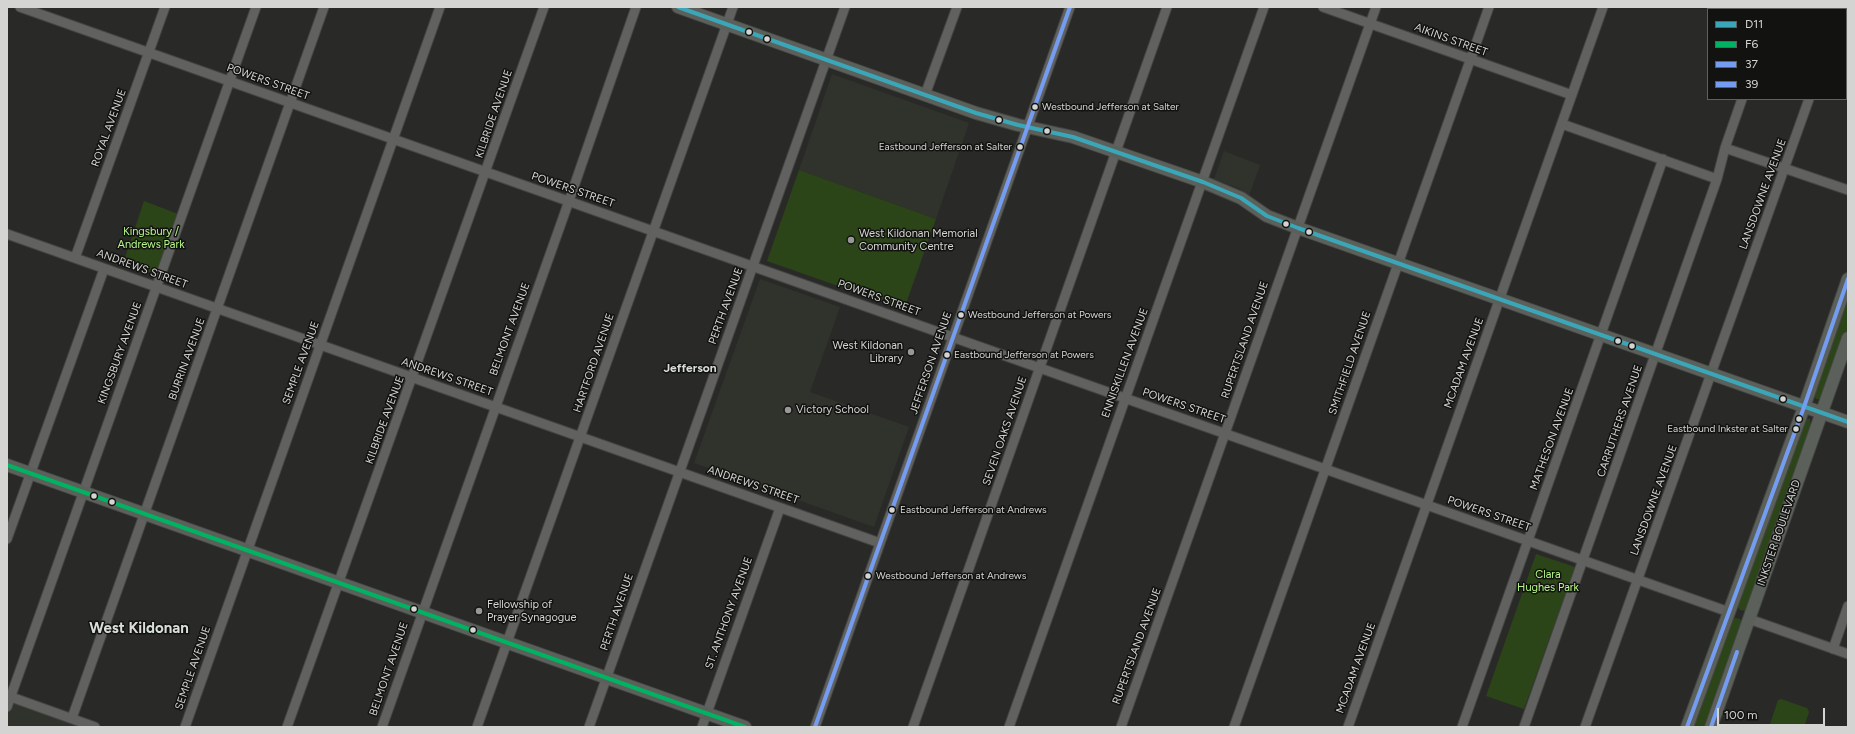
<!DOCTYPE html>
<html>
<head>
<meta charset="utf-8">
<style>
	body { margin:0 }
	#map { position:relative; width:1855px; height:734px; overflow:hidden; background:#292a28; font-family:Figtree,sans-serif }
	canvas { display:block }
	.frame { position:absolute; inset:0; border:8px solid #d4d5d2; pointer-events:none }
	.legend { position:absolute; left:1707px; top:8px; width:140px; height:92px; box-sizing:border-box; background:#121311; border:1px solid #60615e; margin:0; padding:5px 7px; list-style:none; font-size:12px; color:#d4d5d2 }
	.legend li { display:flex; align-items:center; gap:8px; height:20px }
	.legend b { width:20px; border:1px solid #60615e }
	.scale { position:absolute; left:1717px; top:708px; width:108px; height:18px; box-sizing:border-box; border:2px solid #d4d5d2; border-top:0; padding-left:5px; font-size:12px; line-height:14px; white-space:nowrap; color:#d4d5d2; -webkit-text-stroke:3px #121311; paint-order:stroke }
</style>
</head>
<body>
<div id="map">
<canvas width="1855" height="734"></canvas>
<div class="frame"></div>
<ul class="legend">
<li><b style="height:5px;background:#3ba6b8"></b>D11</li>
<li><b style="height:5px;background:#00b262"></b>F6</li>
<li><b style="height:5px;background:#749cf0"></b>37</li>
<li><b style="height:5px;background:#749cf0"></b>39</li>
</ul>
<div class="scale">100 m</div>
</div>
<script>
const ctx = document.querySelector('canvas').getContext('2d');
ctx.lineJoin = 'round';
function paint(path, color) { ctx.fillStyle = color; ctx.fill(path, 'evenodd'); }
const shape = rows => new Path2D(rows.map(r => 'M' + r).join(''));
function trace(path, color, width, dash) { ctx.strokeStyle = color; ctx.lineWidth = width; ctx.lineCap = dash ? 'butt' : 'round'; ctx.setLineDash(dash || []); ctx.stroke(path); }
function label(font, color, halo, rows, align = 'center') {
  ctx.font = font + ' Figtree,sans-serif'; ctx.lineWidth = 3; ctx.setLineDash([]); ctx.textBaseline = 'middle'; ctx.strokeStyle = halo; ctx.fillStyle = color; for (const [text, x, y, turn = 0] of rows) {
    ctx.save(); ctx.translate(x, y); ctx.rotate((+turn || 0) * Math.PI / 180); ctx.textAlign = isNaN(turn) ? turn : align; if (halo) ctx.strokeText(text, 0, 0); ctx.fillText(text, 0, 0); ctx.restore();
  }
}
paint(shape([
	[832,74,969,123,936,219,799,170],
	[1224,151,1260,165,1249,196,1238,188,1214,179],
	[760,279,840,307,810,392,909,427,874,527,694,463],
	[7,691,15,702,84,727,7,727]
]), '#2f332b');
paint(shape([
	[799,170,936,219,904,309,767,261],
	[144,201,178,214,157,275,123,264],
	[1848,291,1848,330,1826,391,1821,399,1817,399,1814,397,1814,389],
	[1805,419,1810,419,1811,431,1746,611,1740,610,1737,606],
	[1536,554,1575,567,1524,709,1486,696],
	[1735,618,1740,619,1742,622,1706,727,1693,727,1732,620],
	[1781,699,1807,708,1809,712,1804,727,1769,727,1778,700]
]), '#2c4518');
const minor = shape([
	[20,7,1729,612],
	[1323,7,1572,95],
	[1774,9,1775,7],
	[1841,9,1842,7],
	[925,95,957,7],
	[1562,124,1717,179],
	[1725,148,1848,190],
	[7,234,880,543],
	[75,258,165,7],
	[7,539,104,269],
	[1749,619,1848,654],
	[1833,649,1848,606],
	[11,697,95,727],
	[7,707,256,7],
	[72,718,324,7],
	[185,727,440,7],
	[287,727,544,7],
	[382,727,569,201,636,7],
	[477,727,733,7],
	[589,727,845,7],
	[702,727,780,508],
	[815,727,1070,7],
	[913,727,1167,7],
	[1009,727,1264,7],
	[1121,727,1376,7],
	[1234,727,1489,7],
	[1348,727,1603,7],
	[1462,727,1663,159],
	[1524,727,1717,179,1725,148,1742,99],
	[1585,727,1809,99]
]);
const major = shape([
	[678,7,976,113,1018,125,1073,137,1203,182,1241,198,1267,216,1298,228,1848,422],
	[7,465,745,727],
	[1687,727,1804,407,1848,279],
	[1711,727,1848,338]
]);
trace(minor, '#444543', 11);
trace(major, '#444543', 14);
trace(minor, '#616260', 9);
trace(major, '#5c605a', 12);
trace(shape([
	[678,7,976,113,1018,125,1073,137,1203,182,1241,198,1267,216,1298,228,1848,422]
]), '#3ba6b8', 4);
trace(shape([
	[7,465,745,727]
]), '#00b262', 4);
trace(shape([
	[815,727,1070,7]
]), '#749cf0', 4);
trace(shape([
	[1687,727,1804,407,1848,279],
	[1711,727,1737,652]
]), '#749cf0', 4);
for (const [x, y, r, color] of [
	[749,32,3.5,"#d4d5d2"],
	[767,39,3.5,"#d4d5d2"],
	[1035,107,3.5,"#d4d5d2"],
	[999,120,3.5,"#d4d5d2"],
	[1047,131,3.5,"#d4d5d2"],
	[1020,147,3.5,"#d4d5d2"],
	[1286,224,3.5,"#d4d5d2"],
	[1309,232,3.5,"#d4d5d2"],
	[851,240,4,"#989996"],
	[961,315,3.5,"#d4d5d2"],
	[1618,341,3.5,"#d4d5d2"],
	[1632,346,3.5,"#d4d5d2"],
	[911,352,4,"#989996"],
	[947,355,3.5,"#d4d5d2"],
	[1783,399,3.5,"#d4d5d2"],
	[788,410,4,"#989996"],
	[1799,419,3.5,"#d4d5d2"],
	[1796,429,3.5,"#d4d5d2"],
	[94,496,3.5,"#d4d5d2"],
	[112,502,3.5,"#d4d5d2"],
	[892,510,3.5,"#d4d5d2"],
	[868,576,3.5,"#d4d5d2"],
	[414,609,3.5,"#d4d5d2"],
	[479,611,4,"#989996"],
	[473,630,3.5,"#d4d5d2"]
]) { const dot = new Path2D(); dot.arc(x, y, r, 0, 2 * Math.PI); ctx.fillStyle = color; ctx.fill(dot); trace(dot, '#121311', 1.5); }
label('10px', '#d4d5d2', '#121311', [
	["Westbound Jefferson at Salter",1042,107],
	["Eastbound Jefferson at Salter",1012,147,"right"],
	["Westbound Jefferson at Powers",968,315],
	["Eastbound Jefferson at Powers",954,355],
	["Eastbound Inkster at Salter",1788,429,"right"],
	["Eastbound Jefferson at Andrews",900,510],
	["Westbound Jefferson at Andrews",876,576]
], 'left');
label('11px', '#d4d5d2', '#121311', [
	["AIKINS STREET",1451,40,20],
	["POWERS STREET",268,82,20],
	["KILBRIDE AVENUE",494,114,-71],
	["ROYAL AVENUE",109,128,-70],
	["POWERS STREET",573,190,19],
	["LANSDOWNE AVENUE",1763,194,-70],
	["ANDREWS STREET",142,269,20],
	["POWERS STREET",879,298,20],
	["PERTH AVENUE",726,306,-70],
	["BELMONT AVENUE",510,329,-70],
	["RUPERTSLAND AVENUE",1245,340,-71],
	["KINGSBURY AVENUE",120,353,-70],
	["BURRIN AVENUE",187,359,-70],
	["SEMPLE AVENUE",301,363,-70],
	["HARTFORD AVENUE",594,363,-71],
	["JEFFERSON AVENUE",931,363,-71],
	["ENNISKILLEN AVENUE",1125,363,-70],
	["SMITHFIELD AVENUE",1350,363,-71],
	["MCADAM AVENUE",1464,363,-70],
	["ANDREWS STREET",447,377,19],
	["POWERS STREET",1184,406,19],
	["KILBRIDE AVENUE",385,420,-70],
	["CARRUTHERS AVENUE",1620,421,-71],
	["SEVEN OAKS AVENUE",1005,431,-71],
	["MATHESON AVENUE",1552,439,-70],
	["ANDREWS STREET",753,485,19],
	["LANSDOWNE AVENUE",1654,500,-70],
	["POWERS STREET",1489,514,19],
	["INKSTER BOULEVARD",1779,533,-71],
	["PERTH AVENUE",617,612,-71],
	["ST. ANTHONY AVENUE",729,613,-70],
	["RUPERTSLAND AVENUE",1137,646,-70],
	["SEMPLE AVENUE",193,668,-71],
	["MCADAM AVENUE",1356,668,-70],
	["BELMONT AVENUE",389,669,-71]
]);
label('11px', '#b7f788', '#121311', [
	["Kingsbury /",151,232],
	["Andrews Park",151,245],
	["Clara",1548,575],
	["Hughes Park",1548,588]
]);
label('11px', '#d4d5d2', '#121311', [
	["West Kildonan Memorial",859,234],
	["Community Centre",859,247],
	["West Kildonan",903,346,"right"],
	["Library",903,359,"right"],
	["Victory School",796,410],
	["Fellowship of",487,605],
	["Prayer Synagogue",487,618]
], 'left');
label('bold 12px', '#d9ddd7', '#121311', [
	["Jefferson",690,368]
]);
label('bold 15px', '#d9ddd7', '#121311', [
	["West Kildonan",139,629]
]);
</script>
</body>
</html>
